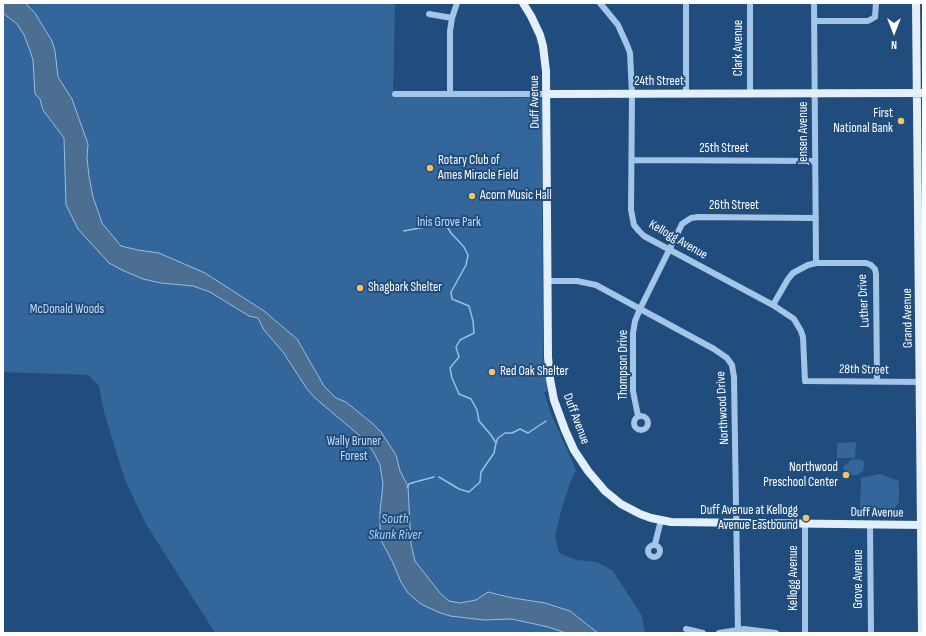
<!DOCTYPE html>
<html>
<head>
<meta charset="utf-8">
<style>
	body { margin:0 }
	#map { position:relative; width:926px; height:636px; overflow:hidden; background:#204d7d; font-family:"Sofia Sans Condensed",sans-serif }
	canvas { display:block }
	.frame { position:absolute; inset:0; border:4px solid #fff; pointer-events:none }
	.north { position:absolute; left:874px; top:12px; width:40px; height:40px; -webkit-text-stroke:3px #204d7d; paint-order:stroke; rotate:180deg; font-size:11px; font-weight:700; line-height:16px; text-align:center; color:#fff }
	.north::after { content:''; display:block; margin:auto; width:14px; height:18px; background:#fff; clip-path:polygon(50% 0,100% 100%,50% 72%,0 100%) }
</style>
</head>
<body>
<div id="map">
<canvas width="926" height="636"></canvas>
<div class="frame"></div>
<div class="north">N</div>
</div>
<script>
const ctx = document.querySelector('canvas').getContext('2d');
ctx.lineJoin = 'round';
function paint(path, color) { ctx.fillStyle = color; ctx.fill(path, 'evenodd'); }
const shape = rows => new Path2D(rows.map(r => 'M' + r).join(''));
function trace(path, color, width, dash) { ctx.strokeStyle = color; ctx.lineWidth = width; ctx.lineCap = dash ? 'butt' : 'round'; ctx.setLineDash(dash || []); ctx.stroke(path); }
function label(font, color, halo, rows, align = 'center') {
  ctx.font = font + ' "Sofia Sans Condensed",sans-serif'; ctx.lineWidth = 4; ctx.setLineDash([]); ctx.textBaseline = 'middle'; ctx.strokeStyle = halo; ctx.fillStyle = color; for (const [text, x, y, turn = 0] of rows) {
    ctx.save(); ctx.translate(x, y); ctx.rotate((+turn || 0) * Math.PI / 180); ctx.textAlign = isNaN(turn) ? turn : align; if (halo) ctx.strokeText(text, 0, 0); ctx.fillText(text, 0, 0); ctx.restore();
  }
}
paint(shape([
	[25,3,395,3,393,96,541,98,542,101,543,357,548,391,544,392,551,414,576,470,570,483,561,511,555,536,559,553,576,560,597,562,613,571,642,616,645,633,598,633,570,611,545,603,513,598,501,594,488,592,476,600,460,603,449,601,440,593,415,561,411,544,408,486,400,471,396,455,381,432,373,424,346,402,336,398,324,386,297,339,264,311,205,273,159,253,138,250,121,246,102,223,93,197,87,158,88,144,81,123,72,99,58,77,47,31,35,13],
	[3,13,17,24,24,35,33,60,35,94,40,98,43,110,64,138,66,205,143,279,178,285,193,286,210,292,249,316,258,318,264,330,283,352,307,389,315,398,366,441,374,453,380,465,383,484,380,511,380,528,382,542,392,561,401,582,408,593,421,604,438,612,450,616,497,620,512,619,548,627,566,633,215,633,146,524,125,480,104,412,99,386,88,375,3,372],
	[856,442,855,458,837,458,837,443],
	[852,459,861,460,864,462,864,466,863,471,857,475,847,475,845,472,843,467],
	[880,474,899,481,899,502,892,512,860,510,861,478]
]), '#33679b');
const water = shape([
	[3,3,25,3,35,13,52,41,55,51,58,77,72,99,88,144,87,158,89,176,93,197,102,223,121,246,138,250,159,253,205,273,264,311,297,339,324,386,336,398,346,402,373,424,381,432,396,455,400,471,408,486,411,544,415,561,440,593,449,601,460,603,476,600,488,592,513,598,545,603,570,611,598,633,566,633,548,627,512,619,484,620,450,616,438,612,421,604,408,593,401,582,392,561,382,542,380,528,380,511,383,484,380,465,374,453,366,441,315,398,307,389,283,352,264,330,258,318,249,316,210,292,193,286,161,283,143,279,122,270,109,263,78,229,66,205,64,138,43,110,40,99,35,94,33,60,29,48,24,35,17,24,3,13,3,3]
]);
paint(water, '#4c6e91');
trace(water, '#96c0e8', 1);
trace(shape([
	[404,231,425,227,437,222,446,225,451,233,464,247,468,255,466,265,451,292,452,299,469,306,473,321,474,333,460,340,456,347,459,357,450,368,452,378,459,394,471,399,477,410,479,421,491,435,496,443,494,453,481,472,480,482,469,492,459,489,439,477],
	[496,443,498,438,505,433,512,433,520,429,528,433,546,421],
	[407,487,408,486,409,484,415,482,434,477]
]), '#96c0e8', 1.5);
trace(shape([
	[600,3,618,25,627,45,630,53,632,94,631,210,634,225,639,231,644,236,773,305,794,319,801,331,803,337,805,381,923,382],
	[686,3,686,94],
	[814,3,816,263],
	[429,14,452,18],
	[815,21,868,21,875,17,876,3],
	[395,94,547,94],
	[450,94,450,31,452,18,457,3],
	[750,94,750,3],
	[632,160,815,161],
	[548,281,577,281,596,285,714,349,727,358,732,365,734,377,738,633],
	[773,305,788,279,793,273,808,265,816,263,866,263,871,265,875,269,876,274,877,382],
	'634 423a7 7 0 1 1 14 0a7 7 0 1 1-14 0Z',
	[638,416,633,391,633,333,635,321,640,309,682,224,691,218,698,217,816,218],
	[805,524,805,633],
	[870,525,871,633],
	[655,544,661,520],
	'648 551a6 6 0 1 1 12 0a6 6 0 1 1-12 0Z',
	[686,629,703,633],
	[719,633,744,629,776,633]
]), '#a3c5e7', 6);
trace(shape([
	[523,3,531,16,540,35,543,46,546,71,548,357,550,379,554,400,565,430,574,450,588,471,605,491,621,504,640,514,651,518,671,522,923,525],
	[916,3,922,633],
	[547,94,923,93]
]), '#e4effd', 8);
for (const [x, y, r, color] of [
	[901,121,4,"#f4c363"],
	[430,168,4,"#f4c363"],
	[472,196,4,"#f4c363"],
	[360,288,4,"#f4c363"],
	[492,372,4,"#f4c363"],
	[846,475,4,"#f4c363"],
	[806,518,4,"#f4c363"]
]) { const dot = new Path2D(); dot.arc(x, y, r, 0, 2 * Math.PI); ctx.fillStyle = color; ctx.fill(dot); trace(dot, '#204d7d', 1.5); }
label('13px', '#fff', '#204d7d', [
	["Clark Avenue",739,48,-90],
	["24th Street",659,82],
	["Duff Avenue",535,102,-91],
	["Jensen Avenue",804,133,-90],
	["25th Street",724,149],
	["26th Street",734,206],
	["Kellogg Avenue",678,240,30],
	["Luther Drive",864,301,-93],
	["Grand Avenue",908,318,-91],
	["Thompson Drive",624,365,-90],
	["28th Street",864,370,1],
	["Northwood Drive",723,408,-93],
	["Duff Avenue",576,419,69],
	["Duff Avenue",877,513,1],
	["Kellogg Avenue",794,578,-90],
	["Grove Avenue",859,579,-90]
]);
label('13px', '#fff', '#204d7d', [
	["First",893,114,"right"],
	["National Bank",893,129,"right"],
	["Rotary Club of",438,161],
	["Ames Miracle Field",438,176],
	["Acorn Music Hall",480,196],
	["Shagbark Shelter",368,288],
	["Red Oak Shelter",500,372],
	["Northwood",838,468,"right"],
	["Preschool Center",838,483,"right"],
	["Duff Avenue at Kellogg",798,511,"right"],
	["Avenue Eastbound",798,526,"right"]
], 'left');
label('13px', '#c6def5', '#204d7d', [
	["Inis Grove Park",449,223],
	["McDonald Woods",67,310],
	["Wally Bruner",354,442],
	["Forest",354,457]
]);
label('italic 14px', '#aecfef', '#204d7d', [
	["South",395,519],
	["Skunk River",395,535]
]);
</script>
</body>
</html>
